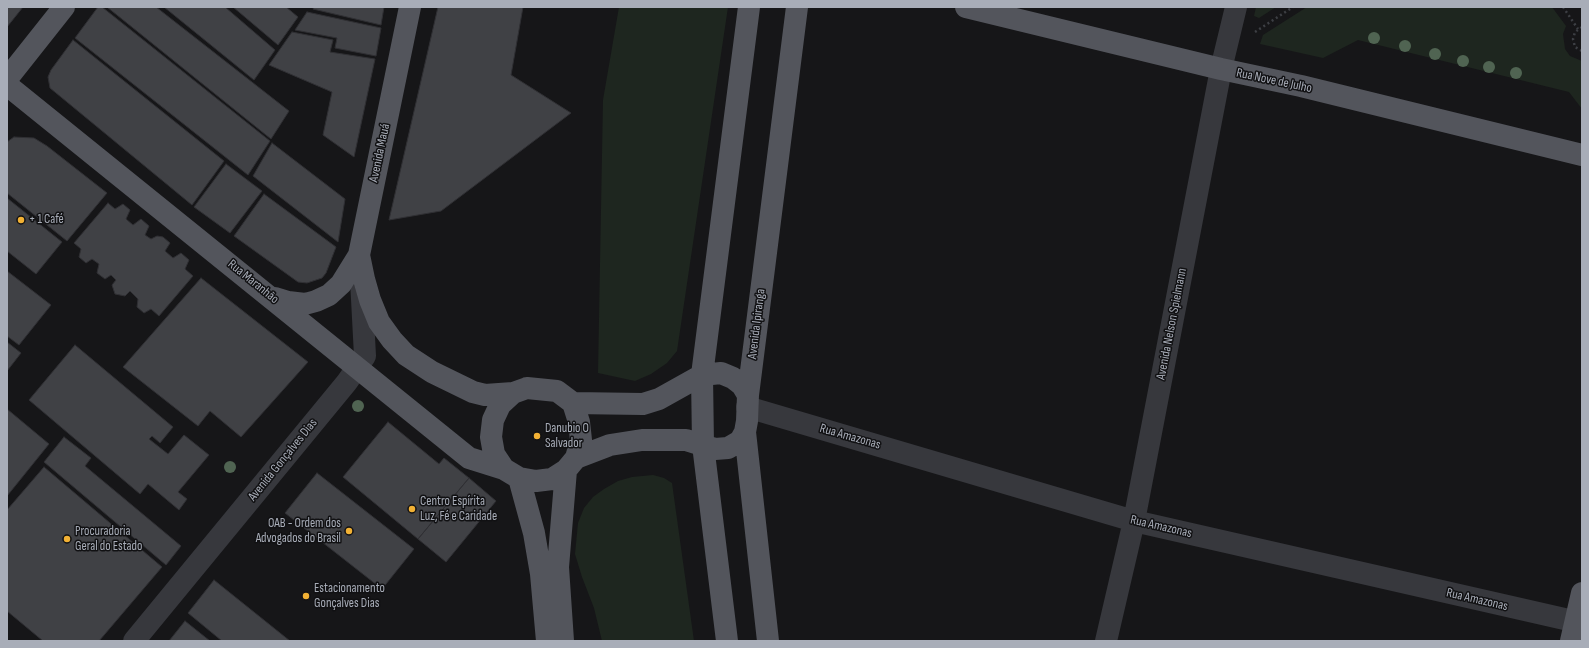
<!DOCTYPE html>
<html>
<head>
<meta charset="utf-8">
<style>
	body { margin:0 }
	#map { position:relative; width:1589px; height:648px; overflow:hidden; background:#161618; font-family:"Sofia Sans Condensed",sans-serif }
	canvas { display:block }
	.frame { position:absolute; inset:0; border:8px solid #a8adb8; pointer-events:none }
</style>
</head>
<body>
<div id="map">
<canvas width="1589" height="648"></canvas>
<div class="frame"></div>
</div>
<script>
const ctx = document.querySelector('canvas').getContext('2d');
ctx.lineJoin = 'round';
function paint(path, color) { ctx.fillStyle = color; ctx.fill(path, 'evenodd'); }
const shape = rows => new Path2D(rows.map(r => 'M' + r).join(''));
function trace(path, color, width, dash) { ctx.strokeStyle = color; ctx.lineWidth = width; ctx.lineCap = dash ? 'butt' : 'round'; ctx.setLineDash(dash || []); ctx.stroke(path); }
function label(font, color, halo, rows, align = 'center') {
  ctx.font = font + ' "Sofia Sans Condensed",sans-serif'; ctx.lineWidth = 3; ctx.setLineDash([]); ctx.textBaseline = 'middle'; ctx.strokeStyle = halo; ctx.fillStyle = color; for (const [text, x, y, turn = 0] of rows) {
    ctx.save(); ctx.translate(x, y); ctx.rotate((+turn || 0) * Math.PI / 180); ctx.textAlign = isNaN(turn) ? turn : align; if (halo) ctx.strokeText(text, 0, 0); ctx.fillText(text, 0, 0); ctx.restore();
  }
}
paint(shape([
	[619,7,728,7,677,351,667,363,651,374,635,381,598,373,603,100],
	[1256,7,1276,7,1259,18,1254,16],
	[1307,7,1552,7,1566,26,1563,34,1565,49,1570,56,1582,61,1582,109,1569,92,1358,40,1323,58,1260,44,1263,35],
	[653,475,664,478,672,483,694,641,602,641,594,608,582,577,575,554,578,523,584,508,593,497,604,489,618,481,632,477]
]), '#1e261f');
const building = shape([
	[7,7,23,7,7,27,7,7],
	[98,7,102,7,270,141,248,175,75,38,98,7],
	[107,7,156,7,289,111,271,139,107,7],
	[164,7,225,7,275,50,254,80,164,7],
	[233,7,286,7,298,17,278,45,233,7],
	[314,7,384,7,381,25,313,9,314,7],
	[438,7,523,7,511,75,571,113,441,211,389,220,438,7],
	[307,12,381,28,376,56,335,48,337,38,295,30,307,12],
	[292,32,333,40,330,52,375,59,354,157,323,135,332,92,269,65,292,32],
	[73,40,224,161,192,205,50,88,48,77,51,70,73,40],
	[14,137,34,138,47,146,107,193,67,241,7,193,7,142,14,137],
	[272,143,345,199,338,242,253,176,272,143],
	[226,164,262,191,230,233,194,207,226,164],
	[264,194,336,247,326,273,322,278,307,283,298,282,234,236,264,194],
	[7,198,62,242,36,274,7,251,7,198],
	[108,203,115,209,123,204,130,210,126,219,133,225,141,219,149,226,145,235,151,239,157,236,163,237,170,243,165,251,173,258,181,253,189,260,185,269,193,276,159,316,151,309,144,313,137,307,138,299,130,291,125,296,115,294,112,285,116,280,111,275,105,279,97,273,99,264,92,259,86,263,79,257,81,249,74,243,108,203],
	[7,271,51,305,19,345,7,336,7,271],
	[201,278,308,362,241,437,210,411,198,426,123,367,201,278],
	[7,342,21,353,7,371,7,342],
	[75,345,173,427,160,443,152,436,149,439,168,454,184,435,209,455,178,492,187,499,179,510,148,484,140,494,29,400,75,345],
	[7,409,49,444,7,496,7,409],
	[388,422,439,464,444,458,469,478,418,539,343,477,388,422],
	[64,437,91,458,85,466,181,546,166,565,44,462,64,437],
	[44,467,162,567,99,641,43,641,7,611,7,510,44,467],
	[317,473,414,549,382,589,285,513,317,473],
	[469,478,496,501,446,562,418,539,469,478],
	[214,580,290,641,222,641,188,613,214,580],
	[185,621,210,641,169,641,185,621]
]);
paint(building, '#404145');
trace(building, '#303034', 1);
trace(shape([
	[1563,7,1578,29],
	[1582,27,1575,32,1573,39,1575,47,1582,51],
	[1255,32,1293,7]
]), '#3d3f44', 2.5, [2, 3]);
trace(shape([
	[747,407,1134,521,1582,623],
	[134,641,347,382,365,356,361,280],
	[1106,641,1134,521,1221,69,1236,7]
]), '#37383d', 22);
trace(shape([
	[410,7,359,255,364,279,370,300,379,322,392,340,406,355,432,372,473,392,485,395,513,393],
	[966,7,1221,69,1301,86,1582,155],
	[7,79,64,7],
	[7,85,469,458,504,469],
	[275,298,288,302,305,304,316,301,329,295,341,284,359,255],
	[527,388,557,391,573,403,579,422,581,440,576,458,566,470,552,479,536,481,519,478,504,469,494,454,491,437,493,420,500,405,513,393,527,388],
	[573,403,643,404,659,399,702,375,721,373,733,378,742,385,748,395],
	[576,458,610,445,642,440,686,440,715,449,728,448,740,441,745,432],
	[519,478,534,533,541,574,547,641],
	[563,641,558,567,566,470],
	[727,641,703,445,702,375,749,7],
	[768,641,745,432,747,421,748,395,797,7],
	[1571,641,1582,593]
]), '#53555c', 22);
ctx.fillStyle = '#506452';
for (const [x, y] of [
	[1374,38],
	[1405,46],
	[1435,54],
	[1463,61],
	[1489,67],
	[1516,73],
	[358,406],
	[230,467]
]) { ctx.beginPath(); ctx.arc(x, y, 6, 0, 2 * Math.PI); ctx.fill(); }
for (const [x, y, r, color] of [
	[21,220,4,"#f2b134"],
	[537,436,4,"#f2b134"],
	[412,509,4,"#f2b134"],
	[349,531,4,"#f2b134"],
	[67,539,4,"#f2b134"],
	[306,596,4,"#f2b134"]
]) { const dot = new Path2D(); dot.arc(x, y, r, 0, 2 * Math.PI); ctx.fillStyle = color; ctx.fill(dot); trace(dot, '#111113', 1.5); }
label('13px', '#a8adb8', '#111113', [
	["Rua Nove de Julho",1274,81,12],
	["Avenida Mauá",380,153,-78],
	["Rua Maranhão",253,282,39],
	["Avenida Ipiranga",757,324,-83],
	["Avenida Nelson Spielmann",1172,324,-79],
	["Rua Amazonas",850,437,16],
	["Avenida Gonçalves Dias",283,460,-51],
	["Rua Amazonas",1161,527,13],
	["Rua Amazonas",1477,600,13]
]);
label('13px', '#a8adb8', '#111113', [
	["+ 1 Café",29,220],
	["Danubio O",545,429],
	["Salvador",545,444],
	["Centro Espírita",420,502],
	["Luz, Fé e Caridade",420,517],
	["OAB - Ordem dos",341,524,"right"],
	["Advogados do Brasil",341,539,"right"],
	["Procuradoria",75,532],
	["Geral do Estado",75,547],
	["Estacionamento",314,589],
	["Gonçalves Dias",314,604]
], 'left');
</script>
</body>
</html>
